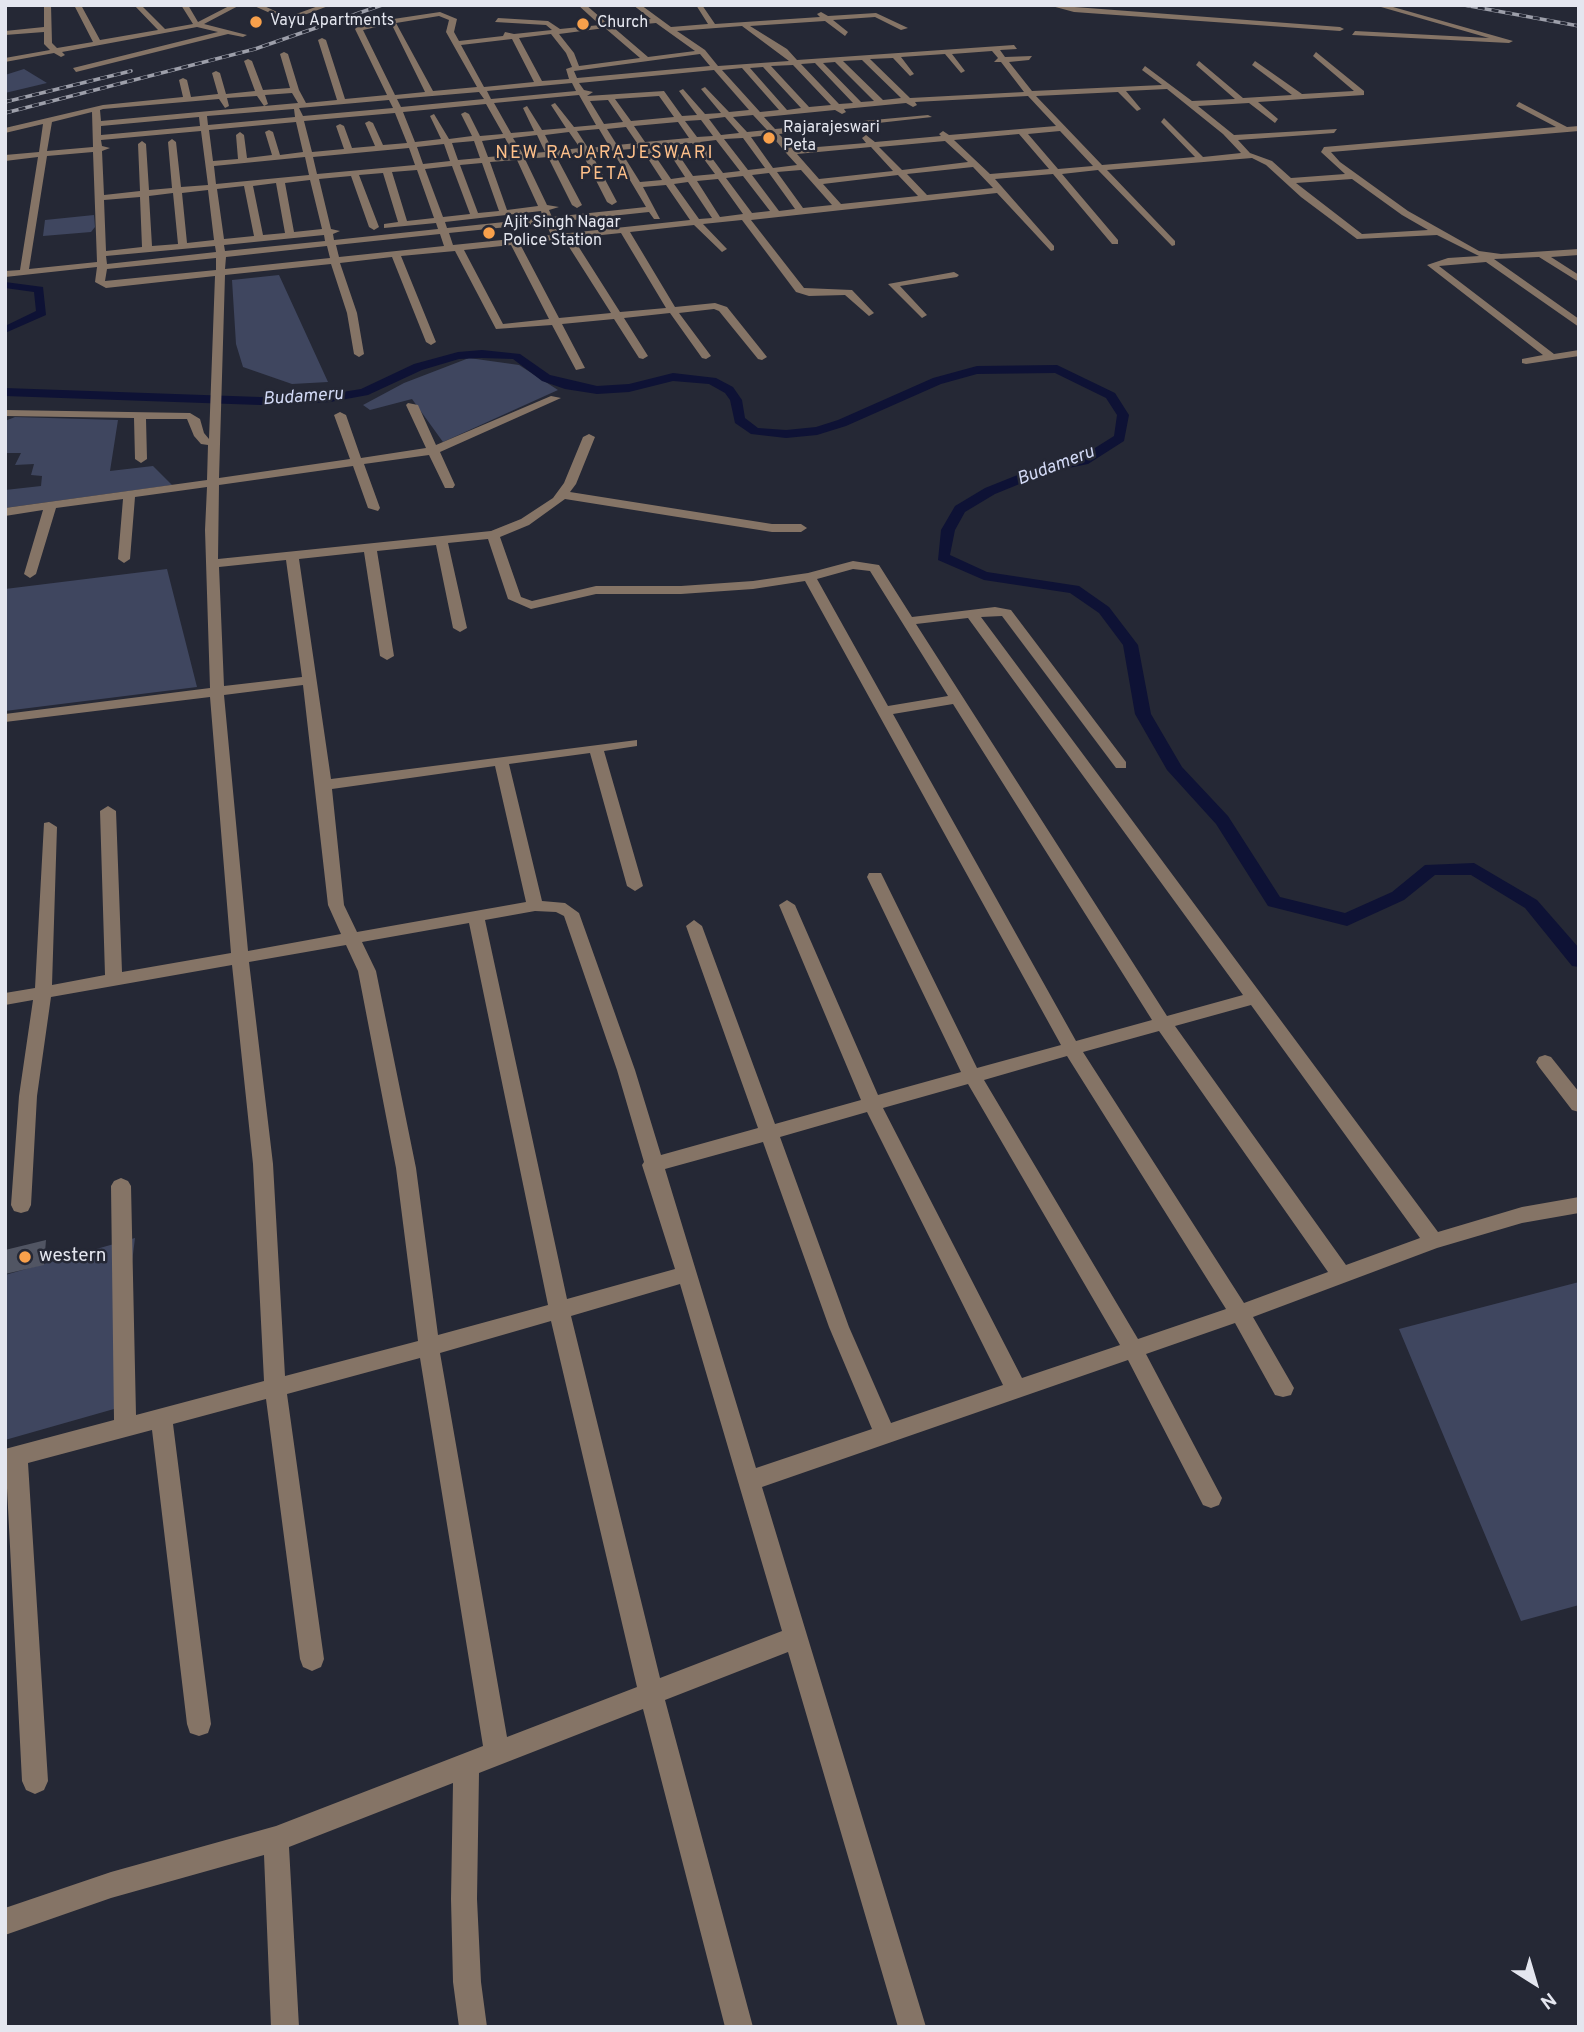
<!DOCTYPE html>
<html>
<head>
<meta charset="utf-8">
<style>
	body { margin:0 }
	#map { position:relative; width:1584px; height:2032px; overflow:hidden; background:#252835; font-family:Overpass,sans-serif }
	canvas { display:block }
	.frame { position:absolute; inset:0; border:7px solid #e4e6ef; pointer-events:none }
	.north { position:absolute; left:1500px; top:1948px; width:70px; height:70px; -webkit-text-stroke:5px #252835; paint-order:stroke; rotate:143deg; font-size:19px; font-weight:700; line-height:28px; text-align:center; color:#e4e6ef }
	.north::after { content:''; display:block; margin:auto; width:24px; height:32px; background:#e4e6ef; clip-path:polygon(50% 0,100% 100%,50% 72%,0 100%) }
</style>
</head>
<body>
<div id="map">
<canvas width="1584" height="2032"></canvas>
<div class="frame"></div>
<div class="north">N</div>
</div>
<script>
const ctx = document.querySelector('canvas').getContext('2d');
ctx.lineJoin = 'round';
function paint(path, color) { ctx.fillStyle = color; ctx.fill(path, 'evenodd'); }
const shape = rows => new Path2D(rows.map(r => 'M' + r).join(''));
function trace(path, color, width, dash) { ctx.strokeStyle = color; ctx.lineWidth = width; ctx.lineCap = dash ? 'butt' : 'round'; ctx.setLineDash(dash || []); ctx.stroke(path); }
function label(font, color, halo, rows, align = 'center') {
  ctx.font = font + ' Overpass,sans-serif'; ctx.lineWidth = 5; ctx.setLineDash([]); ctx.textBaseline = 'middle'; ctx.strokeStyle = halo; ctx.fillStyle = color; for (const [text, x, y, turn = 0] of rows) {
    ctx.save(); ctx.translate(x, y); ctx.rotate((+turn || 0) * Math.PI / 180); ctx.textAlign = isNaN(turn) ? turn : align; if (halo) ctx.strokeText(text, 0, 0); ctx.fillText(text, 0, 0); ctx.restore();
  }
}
paint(shape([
	[24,69,47,83,5,93,5,75],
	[94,215,95,227,91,232,43,236,45,220],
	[279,275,328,382,292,384,243,367,236,344,232,280],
	[469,358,519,365,558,390,443,442,412,399,370,410,363,405,404,383],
	[15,417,118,420,110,471,153,466,172,485,5,508,5,490,41,486,42,476,31,475,34,464,15,465,21,453,5,453,5,421],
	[167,569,197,687,5,711,5,589],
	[135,1238,114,1409,5,1440,5,1275],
	[1579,1282,1579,1605,1521,1621,1399,1329]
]), '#3f465f');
paint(shape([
	[5,282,43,287,46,315,5,333,5,326,36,311,34,292,5,288,5,282],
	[482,350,520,354,550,375,597,386,629,384,673,373,716,378,733,387,742,400,745,418,758,428,786,430,816,427,838,420,933,378,977,366,1057,365,1115,393,1129,415,1124,441,1088,464,1049,472,995,494,965,512,955,530,950,555,987,572,1079,586,1109,607,1138,645,1151,714,1182,767,1228,816,1280,897,1345,913,1392,892,1425,865,1474,863,1537,900,1579,948,1579,967,1572,966,1525,908,1471,875,1435,875,1404,900,1347,926,1268,906,1216,824,1167,770,1135,714,1123,645,1099,613,1070,593,984,580,938,560,941,530,955,506,985,488,1040,466,1079,458,1114,436,1117,415,1106,398,1055,373,977,374,941,384,846,426,817,435,786,438,751,434,735,423,730,400,725,393,709,384,673,381,629,392,597,394,565,389,542,381,513,359,482,358,459,359,422,370,368,395,330,402,260,405,5,396,5,388,260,397,330,394,361,389,414,364,458,352,482,350]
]), '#0e1235');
paint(shape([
	[46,1240,44,1265,5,1274,5,1250]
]), '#515563');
paint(shape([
	[44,5,51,5,52,43,57,48,93,42,74,5,81,5,100,40,158,30,134,5,141,5,165,29,193,24,181,5,188,5,198,22,231,5,240,5,204,24,247,35,243,37,228,34,76,72,73,68,218,32,197,27,62,52,65,55,61,57,54,53,5,62,5,58,50,50,44,44,44,32,5,35,5,31,44,27,44,5],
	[252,5,262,5,288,17,321,5,331,5,288,21,252,5],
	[578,5,586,5,608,24,651,19,633,5,641,5,671,27,708,24,696,5,702,5,715,24,820,17,817,14,821,12,828,16,876,13,908,28,901,30,875,17,833,20,848,32,845,36,825,21,750,26,787,49,797,60,1014,45,1017,49,1000,50,1005,57,1032,56,1029,60,1009,62,1032,91,1162,85,1142,70,1145,66,1192,101,1235,99,1196,65,1199,61,1243,98,1292,95,1252,65,1255,61,1302,94,1354,91,1313,56,1316,52,1364,91,1364,95,1258,102,1278,119,1275,123,1249,103,1198,106,1234,135,1337,129,1334,133,1238,140,1250,153,1272,161,1291,178,1345,174,1321,152,1324,147,1556,127,1516,106,1519,102,1567,127,1579,126,1579,131,1331,152,1340,162,1408,211,1479,251,1501,254,1579,249,1579,255,1551,257,1579,275,1579,282,1539,257,1494,259,1579,319,1579,327,1486,262,1439,266,1554,354,1579,350,1579,356,1526,364,1522,363,1522,359,1543,355,1427,265,1448,258,1479,256,1437,235,1357,239,1301,197,1266,165,1252,158,1107,170,1175,241,1175,245,1172,246,1098,170,1062,174,1118,240,1118,244,1112,244,1053,174,995,179,1054,246,1054,250,1051,251,997,193,751,220,804,288,852,290,874,313,869,316,845,295,809,296,796,292,742,220,703,224,727,249,722,252,694,225,630,232,675,307,715,303,727,307,767,357,762,360,758,359,719,311,714,309,679,313,711,356,706,359,702,358,670,313,624,318,648,356,643,359,639,358,614,319,562,324,585,368,576,370,552,325,496,329,455,251,401,256,436,342,431,345,426,342,392,257,340,263,357,313,364,354,359,357,354,354,347,313,331,264,225,275,219,478,350,459,334,415,340,412,346,415,361,458,426,448,406,405,408,403,418,405,436,445,551,396,561,398,440,452,455,485,453,488,445,488,429,455,364,464,380,508,378,511,368,508,353,466,219,485,218,559,491,531,521,519,553,498,564,483,583,437,589,434,595,437,576,484,570,492,772,524,801,524,807,528,801,532,772,532,565,499,529,525,500,537,521,597,532,601,596,586,681,586,753,581,808,573,853,561,879,565,912,617,995,607,1011,610,1126,762,1126,768,1116,768,1002,616,981,617,1438,1232,1522,1207,1579,1197,1579,1213,1522,1223,1437,1248,1253,1317,1294,1388,1291,1395,1283,1397,1275,1395,1235,1323,1146,1354,1222,1498,1219,1505,1211,1508,1203,1505,1128,1360,762,1487,926,2027,898,2027,788,1652,665,1700,753,2027,725,2027,643,1709,479,1773,477,1899,481,1982,487,2027,459,2027,453,1982,451,1899,453,1783,289,1847,299,2027,271,2027,264,1855,111,1898,5,1935,5,1908,111,1872,276,1826,483,1746,420,1358,287,1394,324,1659,321,1667,312,1671,303,1667,300,1659,266,1399,173,1424,211,1724,208,1733,199,1736,190,1733,187,1724,152,1430,28,1463,48,1781,44,1790,35,1794,26,1790,22,1781,5,1449,114,1420,111,1186,114,1181,121,1178,128,1181,131,1186,136,1415,264,1381,253,1164,232,965,51,997,37,1096,31,1205,28,1211,21,1213,14,1211,11,1205,19,1096,33,1000,5,1005,5,993,35,988,44,823,49,822,57,827,52,985,105,975,100,811,108,806,116,811,122,972,231,953,210,697,5,722,5,714,210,688,205,530,207,487,135,497,130,559,124,563,118,559,123,499,56,508,36,574,30,578,24,574,43,510,5,516,5,508,207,480,208,445,201,444,194,436,187,419,146,419,147,459,141,463,135,459,134,418,5,416,5,410,190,413,200,419,204,433,209,439,215,276,106,288,95,282,97,267,5,277,5,271,20,270,38,157,5,161,5,155,39,152,43,124,5,133,5,128,103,105,183,97,179,80,183,78,187,80,191,97,218,94,212,73,216,71,220,73,226,94,255,91,244,61,248,59,252,61,263,90,290,88,280,54,284,52,288,54,299,90,306,103,337,100,318,40,322,38,326,40,345,99,387,95,355,29,360,24,440,12,457,19,454,32,459,41,503,36,505,32,514,34,552,30,546,25,495,22,498,18,548,21,560,29,600,25,578,5],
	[439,16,449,20,446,32,477,87,433,91,396,23,439,16],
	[394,23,392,25,425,92,395,95,363,30,394,23],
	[656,23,695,51,648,57,613,27,656,23],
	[742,26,789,61,718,66,705,50,677,31,742,26],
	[605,28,640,58,579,66,574,53,559,34,605,28],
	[551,34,566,53,572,67,566,69,569,79,542,81,519,38,551,34],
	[512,39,534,82,484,87,461,45,512,39],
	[992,51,998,58,994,62,1001,62,1024,92,910,98,870,59,893,58,910,76,914,74,901,57,945,54,961,73,965,71,952,54,992,51],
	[700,54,710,66,577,78,574,71,700,54],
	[862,60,901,98,883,100,843,61,862,60],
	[835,62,874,101,861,102,823,63,835,62],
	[815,63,853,103,839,104,801,64,815,63],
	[793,65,831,105,809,107,771,66,793,65],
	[763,67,801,108,787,110,750,68,763,67],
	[742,68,779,110,760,112,722,70,742,68],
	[714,70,749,110,729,112,705,87,701,89,721,113,705,114,683,89,679,91,697,115,682,116,664,91,587,96,593,92,584,90,579,83,714,70],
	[572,83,576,91,491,99,487,91,572,83],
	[1167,89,1223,134,1241,153,1203,157,1164,118,1161,122,1195,157,1102,165,1036,96,1118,92,1137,111,1141,109,1126,91,1167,89],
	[479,92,484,99,401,107,397,99,479,92],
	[292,93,298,103,264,106,268,104,265,95,292,93],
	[579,95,596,125,574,127,555,103,551,105,566,128,542,130,527,106,523,108,534,131,511,133,494,103,579,95],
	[257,96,264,106,101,121,100,110,103,109,219,99,225,108,229,106,227,98,257,96],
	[659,96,674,117,631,121,615,99,659,96],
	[1028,96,1056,126,949,135,943,131,939,134,941,136,875,142,866,135,862,138,866,143,793,149,779,134,932,117,928,115,775,129,764,117,835,110,842,114,846,112,844,109,906,103,913,107,917,105,915,102,1028,96],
	[389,100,393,108,303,116,299,108,389,100],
	[608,100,623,122,604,124,590,101,608,100],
	[486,104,503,134,480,136,469,114,465,112,461,114,472,136,449,139,434,114,430,116,441,139,415,142,403,112,486,104],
	[294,109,295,117,208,125,207,116,294,109],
	[92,112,93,147,47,151,52,122,92,112],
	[395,113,407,143,383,145,373,123,369,121,365,123,375,146,352,148,344,126,340,124,336,126,344,149,312,152,304,121,395,113],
	[753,115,767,130,747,132,733,117,753,115],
	[199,117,200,126,101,135,101,126,199,117],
	[725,117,739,133,721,135,709,119,725,117],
	[701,120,713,136,697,137,685,121,701,120],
	[296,122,303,152,280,155,273,132,269,130,265,132,272,155,247,158,244,135,240,132,236,135,238,159,213,161,209,130,296,122],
	[678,122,689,138,645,142,634,126,678,122],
	[626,127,637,143,617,145,607,129,626,127],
	[599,129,609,146,588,148,577,131,599,129],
	[201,131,208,185,181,187,176,142,172,139,168,142,172,188,149,190,146,144,142,141,138,144,140,191,104,195,102,151,110,148,102,146,101,140,201,131],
	[1060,131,1093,166,1058,169,1028,134,1060,131],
	[569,132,580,148,553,151,545,135,569,132],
	[1019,134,1049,169,990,174,954,140,1019,134],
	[537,135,545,152,523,154,513,138,537,135],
	[771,135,787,154,797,165,773,168,751,137,771,135],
	[505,138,514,155,488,157,482,141,505,138],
	[743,138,765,168,748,170,724,139,743,138],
	[716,140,740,171,723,173,700,142,716,140],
	[474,141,480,158,458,160,452,143,474,141],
	[945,141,968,162,902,170,879,147,945,141],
	[692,143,715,174,693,176,672,145,692,143],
	[444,144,450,161,423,164,417,147,444,144],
	[664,145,685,177,671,179,649,147,664,145],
	[871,147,893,171,819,179,797,154,871,147],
	[409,148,415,165,317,174,313,157,409,148],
	[641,148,662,180,640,182,620,150,641,148],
	[612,150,646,207,552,217,549,210,559,207,547,205,525,159,548,157,572,205,577,208,582,205,556,156,582,153,607,202,612,205,617,202,591,153,612,150],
	[93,152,97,262,29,269,47,156,93,152],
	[305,157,309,175,216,184,214,166,305,157],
	[517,160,538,206,507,210,490,162,517,160],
	[482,163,499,211,478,213,460,165,482,163],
	[452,166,470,214,443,217,425,169,452,166],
	[973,167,993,188,927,195,907,174,973,167],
	[417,170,434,218,407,221,392,172,417,170],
	[801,170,832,205,803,208,777,172,801,170],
	[383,173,398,222,384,224,384,228,436,223,438,229,334,240,333,234,340,231,331,229,319,179,351,176,369,227,374,230,379,227,359,175,383,173],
	[769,173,795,209,779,211,752,175,769,173],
	[898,175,918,196,841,204,823,184,898,175],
	[743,176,770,211,752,213,726,178,743,176],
	[718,179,743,214,720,217,697,181,718,179],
	[1352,179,1402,215,1428,230,1362,234,1296,183,1352,179],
	[310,180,322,229,294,232,285,183,310,180],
	[688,182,712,218,699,219,674,184,688,182],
	[276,183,285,233,263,235,253,186,276,183],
	[666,185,690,220,560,234,555,222,649,212,654,219,660,219,643,187,666,185],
	[244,186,254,236,224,239,217,189,244,186],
	[208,190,214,240,187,243,182,193,208,190],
	[173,193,178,244,152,246,149,196,173,193],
	[140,197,142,247,106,251,104,200,140,197],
	[541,211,543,218,447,228,445,222,541,211],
	[546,223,551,235,453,245,449,233,546,223],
	[621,233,666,308,620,312,573,238,621,233],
	[440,234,444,246,339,257,336,245,440,234],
	[324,235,325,241,225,251,224,245,324,235],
	[564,239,611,313,559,318,520,244,564,239],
	[511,245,549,319,503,324,464,250,511,245],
	[215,246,216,252,107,264,106,256,215,246],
	[327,246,330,258,225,269,226,257,327,246],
	[216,258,216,270,105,281,107,269,216,258],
	[488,539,508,599,531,609,596,594,681,594,753,589,805,581,1061,1045,977,1068,883,877,881,873,869,873,867,877,961,1072,878,1095,795,905,787,900,779,905,861,1100,775,1124,702,926,694,920,686,926,758,1128,661,1155,635,1070,579,913,565,903,542,901,509,764,590,753,627,886,635,891,643,886,604,751,637,746,637,740,331,779,299,559,364,552,380,656,387,660,394,656,377,551,436,545,453,628,460,632,467,628,448,543,488,539],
	[286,560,302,677,224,686,219,567,286,560],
	[853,569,870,571,948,696,888,706,817,579,853,569],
	[968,618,1243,995,1167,1016,916,624,968,618],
	[303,685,328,905,341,934,248,951,224,695,303,685],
	[953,704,1152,1020,1076,1041,893,714,953,704],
	[495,766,526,902,357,932,344,905,332,789,495,766],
	[535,911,556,912,564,916,617,1070,644,1162,642,1165,675,1269,567,1299,485,920,535,911],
	[469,923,548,1305,438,1335,416,1168,376,971,362,942,469,923],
	[346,945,358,971,396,1168,418,1341,285,1376,273,1164,249,962,346,945],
	[1251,1005,1420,1238,1346,1265,1175,1026,1251,1005],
	[1159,1031,1328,1272,1244,1303,1083,1052,1159,1031],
	[1067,1056,1226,1309,1138,1339,984,1080,1067,1056],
	[968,1084,1120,1345,1022,1378,883,1108,968,1084],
	[867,1112,1003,1385,891,1423,849,1327,780,1137,867,1112],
	[763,1142,829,1327,872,1429,756,1468,665,1169,763,1142],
	[680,1284,782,1631,660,1678,571,1316,680,1284],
	[551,1321,637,1687,507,1737,440,1353,551,1321],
	[1048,5,1340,27,1344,29,1340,31,1074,12,1048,5],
	[1374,5,1386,5,1513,41,1509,43,1352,35,1355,31,1489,38,1374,5],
	[954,272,959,275,957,277,900,286,927,315,922,318,888,284,954,272],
	[1545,1055,1551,1057,1579,1092,1579,1112,1572,1110,1539,1067,1536,1062,1539,1057,1545,1055]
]), '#857466');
const rail = shape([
	[1464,5,1579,26],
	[5,102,131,71],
	[5,113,255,49,382,5]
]);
trace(rail, '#9d9faa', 3.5);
trace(rail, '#252835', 2.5, [7]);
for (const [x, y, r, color] of [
	[256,22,7,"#f8a04b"],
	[583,24,7,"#f8a04b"],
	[769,138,7,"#f8a04b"],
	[489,233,7,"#f8a04b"],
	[25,1257,7,"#f8a04b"]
]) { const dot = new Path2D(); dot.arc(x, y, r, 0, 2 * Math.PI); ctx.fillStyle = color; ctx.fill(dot); trace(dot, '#252835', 2.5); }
label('16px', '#e4e6ef', '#252835', [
	["Vayu Apartments",270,22],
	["Church",597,24],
	["Rajarajeswari",783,129],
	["Peta",783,147],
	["Ajit Singh Nagar",503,224],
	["Police Station",503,242]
], 'left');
ctx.letterSpacing = '2px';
label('18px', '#fec08a', '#252835', [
	["NEW RAJARAJESWARI",605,154],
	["PETA",605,175]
]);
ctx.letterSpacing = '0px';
label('italic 18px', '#d2d9f5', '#252835', [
	["Budameru",303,398,-4],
	["Budameru",1056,467,-21]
]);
label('19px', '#e4e6ef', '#252835', [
	["western",39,1257]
], 'left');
</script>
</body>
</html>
